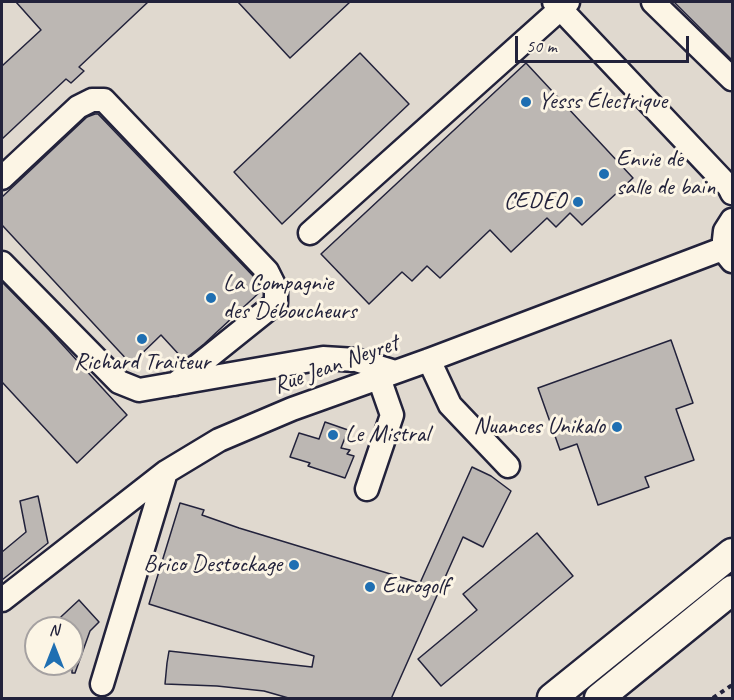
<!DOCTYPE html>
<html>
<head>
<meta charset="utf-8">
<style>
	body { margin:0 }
	#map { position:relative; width:734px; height:700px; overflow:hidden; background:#efe8db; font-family:Caveat,sans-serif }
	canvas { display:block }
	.frame { position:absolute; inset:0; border:3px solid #22223b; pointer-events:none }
	.north { position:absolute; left:24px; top:616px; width:60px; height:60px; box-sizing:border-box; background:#fcf5e5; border:2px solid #a5a1a1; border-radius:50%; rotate:0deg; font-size:16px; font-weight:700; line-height:24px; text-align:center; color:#22223b }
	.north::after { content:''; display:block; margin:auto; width:21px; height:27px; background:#1f6fb2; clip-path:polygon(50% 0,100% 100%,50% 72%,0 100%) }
	.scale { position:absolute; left:515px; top:36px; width:174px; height:27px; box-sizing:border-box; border:3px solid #22223b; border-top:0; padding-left:8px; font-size:18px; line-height:21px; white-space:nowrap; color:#22223b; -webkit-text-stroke:4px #fcf5e5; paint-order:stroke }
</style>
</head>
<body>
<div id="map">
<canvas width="734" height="700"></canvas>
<div class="frame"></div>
<div class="north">N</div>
<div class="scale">50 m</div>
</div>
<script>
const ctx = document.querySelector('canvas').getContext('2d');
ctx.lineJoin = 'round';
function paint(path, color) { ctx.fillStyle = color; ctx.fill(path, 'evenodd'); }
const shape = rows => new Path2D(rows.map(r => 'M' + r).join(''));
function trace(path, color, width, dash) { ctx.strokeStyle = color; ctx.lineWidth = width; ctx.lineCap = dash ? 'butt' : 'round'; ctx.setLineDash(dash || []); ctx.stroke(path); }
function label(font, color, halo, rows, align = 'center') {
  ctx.font = font + ' Caveat,sans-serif'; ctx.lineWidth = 6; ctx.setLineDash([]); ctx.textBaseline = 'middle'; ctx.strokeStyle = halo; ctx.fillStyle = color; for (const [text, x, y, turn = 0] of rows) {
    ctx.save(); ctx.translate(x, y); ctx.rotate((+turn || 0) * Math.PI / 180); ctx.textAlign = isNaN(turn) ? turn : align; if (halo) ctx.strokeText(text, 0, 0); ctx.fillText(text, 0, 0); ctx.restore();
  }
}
paint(shape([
	[2,2,732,2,732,698,2,698],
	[36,628,72,628,72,664,36,664]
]), '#e0d9cf');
const building = shape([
	[16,2,148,2,79,67,84,71,71,83,66,79,2,139,2,66,41,30,16,2],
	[238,2,350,2,290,58,238,2],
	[674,2,732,2,732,60,674,2],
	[360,53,409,104,282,224,234,172,360,53],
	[526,63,633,178,582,225,570,213,556,227,547,218,511,252,490,230,440,278,427,266,412,281,402,272,369,304,321,254,526,63],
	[95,114,98,114,256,279,262,290,204,344,184,360,161,335,131,364,2,225,2,197,87,117,95,114],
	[2,282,49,330,127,415,77,463,2,382,2,282],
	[671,340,693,403,676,409,694,460,645,477,649,487,598,505,577,444,560,450,538,388,671,340],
	[325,422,348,430,341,448,350,450,347,454,354,456,345,478,308,466,310,463,290,457,299,433,319,439,325,422],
	[472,467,491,476,511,491,483,547,463,537,391,699,292,699,264,691,217,686,165,684,167,663,169,651,312,667,314,656,149,604,180,503,204,510,202,515,239,528,420,583,472,467],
	[38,496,48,543,2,580,2,552,26,532,20,501,38,496],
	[537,533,573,576,441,686,418,659,477,610,463,594,537,533],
	[79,600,99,622,90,631,75,673,72,673,72,628,49,628,79,600]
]);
paint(building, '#bcb7b3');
trace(building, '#22223b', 1.5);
const minor = shape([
	[554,2,729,187,732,193],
	[653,2,732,79],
	[2,178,78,107,92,100,104,100,267,271,276,289,276,303,175,384],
	[732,220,725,231,724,240,725,248,728,256,732,261],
	[310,233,568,2],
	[2,263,119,382,139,390,323,358,356,360,395,372],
	[429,360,450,405,508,466],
	[367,489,392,415,379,378],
	[2,600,166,472,219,440,292,409,429,360,725,248],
	[102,684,166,472]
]);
const major = shape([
	[552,698,732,553],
	[599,698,732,590]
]);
trace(minor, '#22223b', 27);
trace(major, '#22223b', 33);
trace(shape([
	[713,698,732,685]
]), '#22223b', 4, [4.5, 4.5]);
trace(minor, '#fcf5e5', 22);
trace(major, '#fcf5e5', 28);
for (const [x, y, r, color] of [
	[526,102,6,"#1f6fb2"],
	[604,174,6,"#1f6fb2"],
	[578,202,6,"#1f6fb2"],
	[211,298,6,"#1f6fb2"],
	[142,339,6,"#1f6fb2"],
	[617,427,6,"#1f6fb2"],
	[333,435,6,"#1f6fb2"],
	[294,565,6,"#1f6fb2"],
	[370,587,6,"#1f6fb2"]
]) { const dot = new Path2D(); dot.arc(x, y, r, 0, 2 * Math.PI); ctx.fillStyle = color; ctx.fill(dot); trace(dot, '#fcf5e5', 2); }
label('24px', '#22223b', '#fcf5e5', [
	["Yesss Électrique",538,102],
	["Envie de",616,160],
	["salle de bain",616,188],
	["CEDEO",566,202,"right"],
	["La Compagnie",223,284],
	["des Déboucheurs",223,312],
	["Richard Traiteur",142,363,"center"],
	["Nuances Unikalo",605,427,"right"],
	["Le Mistral",345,435],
	["Brico Destockage",282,565,"right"],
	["Eurogolf",382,587]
], 'left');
label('24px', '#22223b', '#fcf5e5', [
	["Rue Jean Neyret",336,365,-20]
]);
</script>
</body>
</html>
